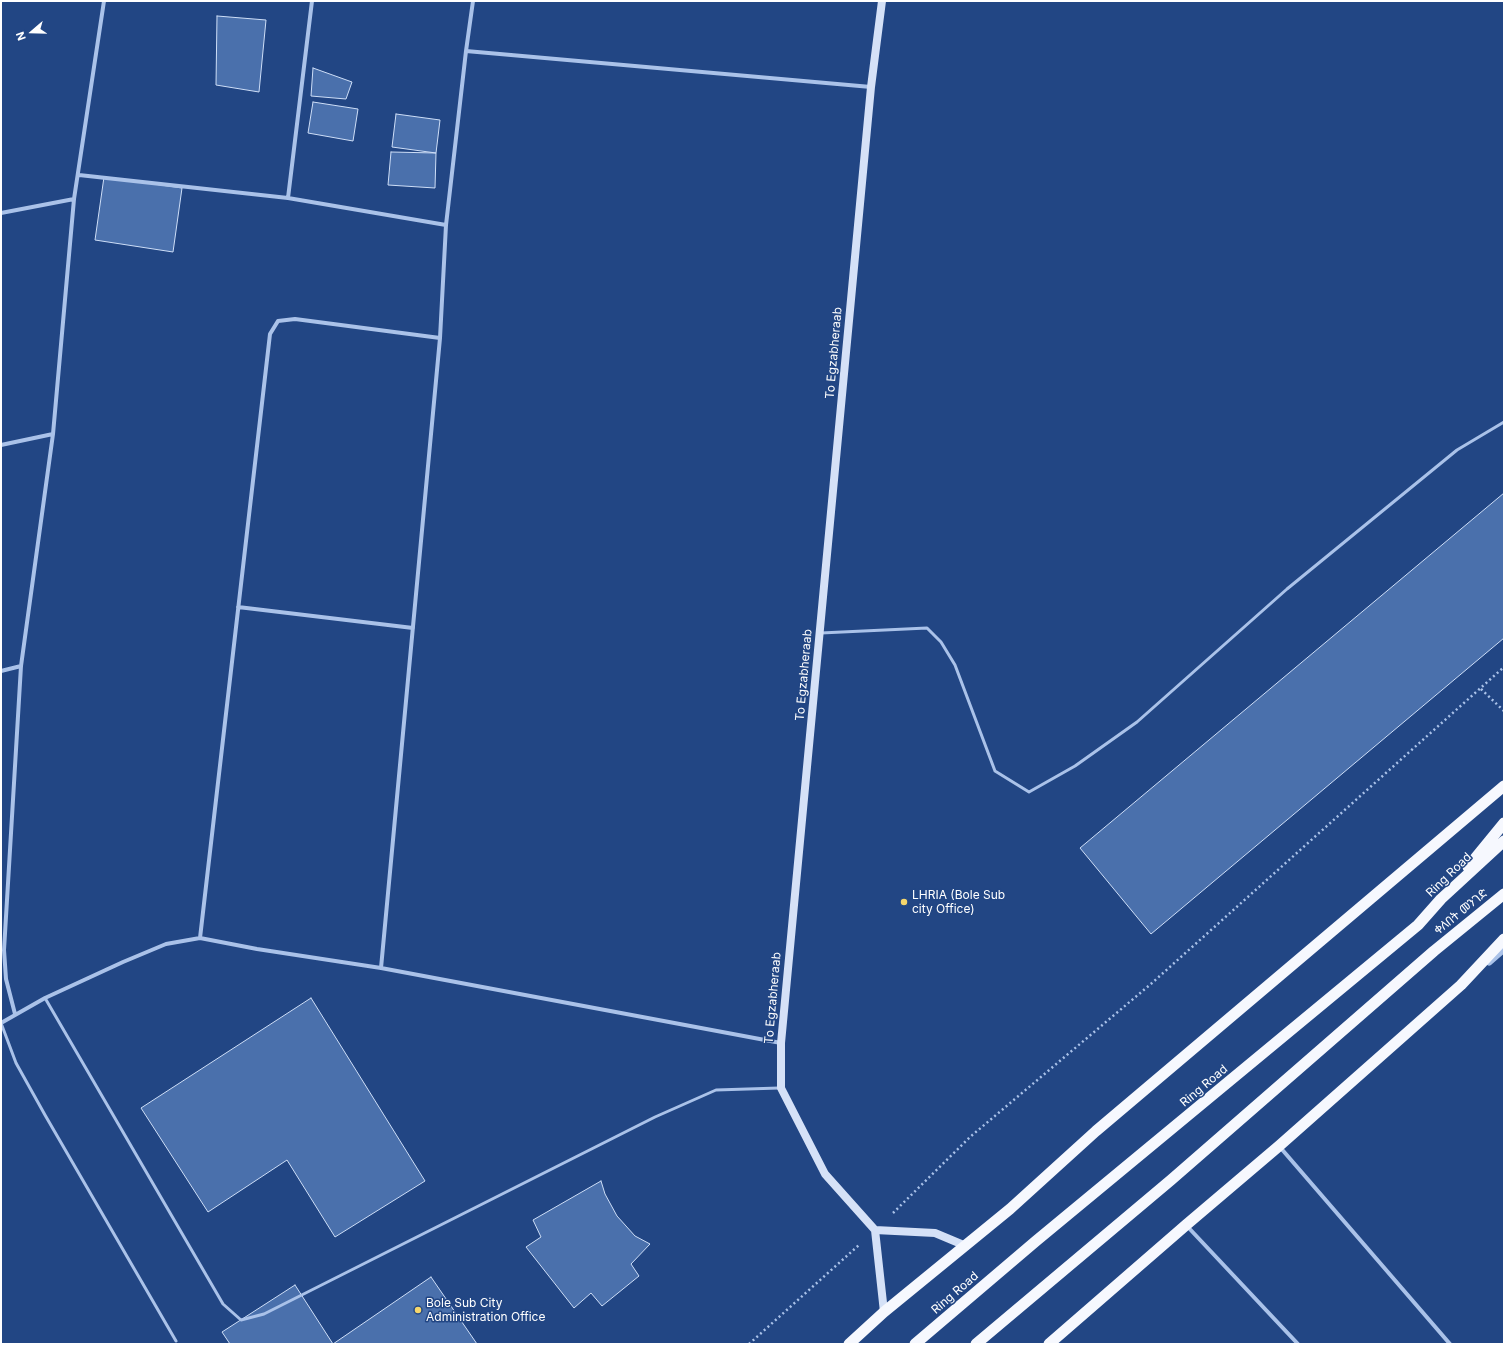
<!DOCTYPE html>
<html>
<head>
<meta charset="utf-8">
<style>
	body { margin:0 }
	#map { position:relative; width:1505px; height:1345px; overflow:hidden; background:#224684; font-family:Inter,sans-serif }
	canvas { display:block }
	.frame { position:absolute; inset:0; border:2px solid #fff; pointer-events:none }
	.north { position:absolute; left:12px; top:12px; width:40px; height:40px; -webkit-text-stroke:3px #224684; paint-order:stroke; rotate:250deg; font-size:11px; font-weight:700; line-height:16px; text-align:center; color:#fff }
	.north::after { content:''; display:block; margin:auto; width:14px; height:18px; background:#fff; clip-path:polygon(50% 0,100% 100%,50% 72%,0 100%) }
</style>
</head>
<body>
<div id="map">
<canvas width="1505" height="1345"></canvas>
<div class="frame"></div>
<div class="north">N</div>
</div>
<script>
const ctx = document.querySelector('canvas').getContext('2d');
ctx.lineJoin = 'round';
function paint(path, color) { ctx.fillStyle = color; ctx.fill(path, 'evenodd'); }
const shape = rows => new Path2D(rows.map(r => 'M' + r).join(''));
function trace(path, color, width, dash) { ctx.strokeStyle = color; ctx.lineWidth = width; ctx.lineCap = dash ? 'butt' : 'round'; ctx.setLineDash(dash || []); ctx.stroke(path); }
function label(font, color, halo, rows, align = 'center') {
  ctx.font = font + ' Inter,"Noto Sans Ethiopic",sans-serif'; ctx.lineWidth = 3; ctx.setLineDash([]); ctx.textBaseline = 'middle'; ctx.strokeStyle = halo; ctx.fillStyle = color; for (const [text, x, y, turn = 0] of rows) {
    ctx.save(); ctx.translate(x, y); ctx.rotate((+turn || 0) * Math.PI / 180); ctx.textAlign = isNaN(turn) ? turn : align; if (halo) ctx.strokeText(text, 0, 0); ctx.fillText(text, 0, 0); ctx.restore();
  }
}
const building = shape([
	[217,16,266,20,259,92,216,85,217,16],
	[313,68,352,82,346,99,311,96,313,68],
	[313,102,358,109,353,141,308,133,313,102],
	[396,114,440,120,436,153,392,147,396,114],
	[391,152,436,153,435,188,388,185,391,152],
	[104,177,182,188,173,252,95,240,104,177],
	[1504,493,1504,638,1151,934,1080,848,1504,493],
	[311,998,425,1181,335,1237,287,1160,208,1212,141,1108,311,998],
	[601,1181,605,1194,617,1216,635,1236,650,1244,631,1264,639,1276,602,1306,591,1293,574,1308,526,1247,541,1237,533,1220,601,1181],
	[431,1277,477,1344,333,1344,431,1277],
	[295,1285,333,1344,230,1344,222,1332,295,1285]
]);
paint(building, '#4a70ac');
trace(building, '#cedef7', 1);
trace(shape([
	[1481,689,1504,711],
	[893,1213,970,1137,1152,983,1504,667],
	[749,1344,859,1245]
]), '#aac2e9', 2.5, [2, 3]);
trace(shape([
	[821,633,927,628,941,642,955,665,995,771,1029,792,1075,766,1137,722,1287,589,1457,450,1504,422],
	[45,998,223,1304,241,1320,264,1314,655,1117,716,1090,779,1088],
	[1,1023,16,1063,45,1115,176,1341]
]), '#aac2e9', 3);
trace(shape([
	[466,51,871,87],
	[79,175,288,198,446,225],
	[288,198,312,1],
	[1,213,74,199],
	[1,445,53,434],
	[238,607,413,628],
	[1,671,21,666],
	[200,938,270,334,278,321,295,319,440,338],
	[381,968,440,338,446,225,466,51,473,1],
	[15,1014,6,979,4,950,21,666,53,434,74,199,104,1],
	[1,1023,45,998,123,962,166,944,200,938,257,949,381,968,781,1043],
	[1279,1146,1450,1344],
	[1186,1225,1298,1344]
]), '#aac2e9', 4);
trace(shape([
	[1489,962,1504,949]
]), '#aac2e9', 7);
trace(shape([
	[882,1,871,87,781,1043,781,1088,825,1174,875,1230,935,1233,966,1246],
	[875,1230,884,1312]
]), '#d5e1f7', 8);
trace(shape([
	[1468,867,1504,823],
	[849,1344,884,1312,1010,1209,1096,1131,1504,786],
	[915,1344,1036,1241,1418,925,1441,899,1504,841],
	[976,1344,1171,1180,1434,951,1504,894],
	[1049,1344,1186,1225,1279,1146,1461,985,1504,939]
]), '#f6f8fe', 11);
for (const [x, y, r, color] of [
	[904,902,4,"#f5d66c"],
	[418,1310,4,"#f5d66c"]
]) { const dot = new Path2D(); dot.arc(x, y, r, 0, 2 * Math.PI); ctx.fillStyle = color; ctx.fill(dot); trace(dot, '#224684', 1.5); }
label('12px', '#fff', '#224684', [
	["To Egzabheraab",834,353,-85],
	["To Egzabheraab",804,675,-85],
	["Ring Road",1449,875,-44],
	["ቀለበት መንገድ",1461,912,-39],
	["To Egzabheraab",773,998,-85],
	["Ring Road",1204,1086,-40],
	["Ring Road",955,1293,-41]
]);
label('12px', '#fff', '#224684', [
	["LHRIA (Bole Sub",912,895],
	["city Office)",912,909],
	["Bole Sub City",426,1303],
	["Administration Office",426,1317]
], 'left');
</script>
</body>
</html>
